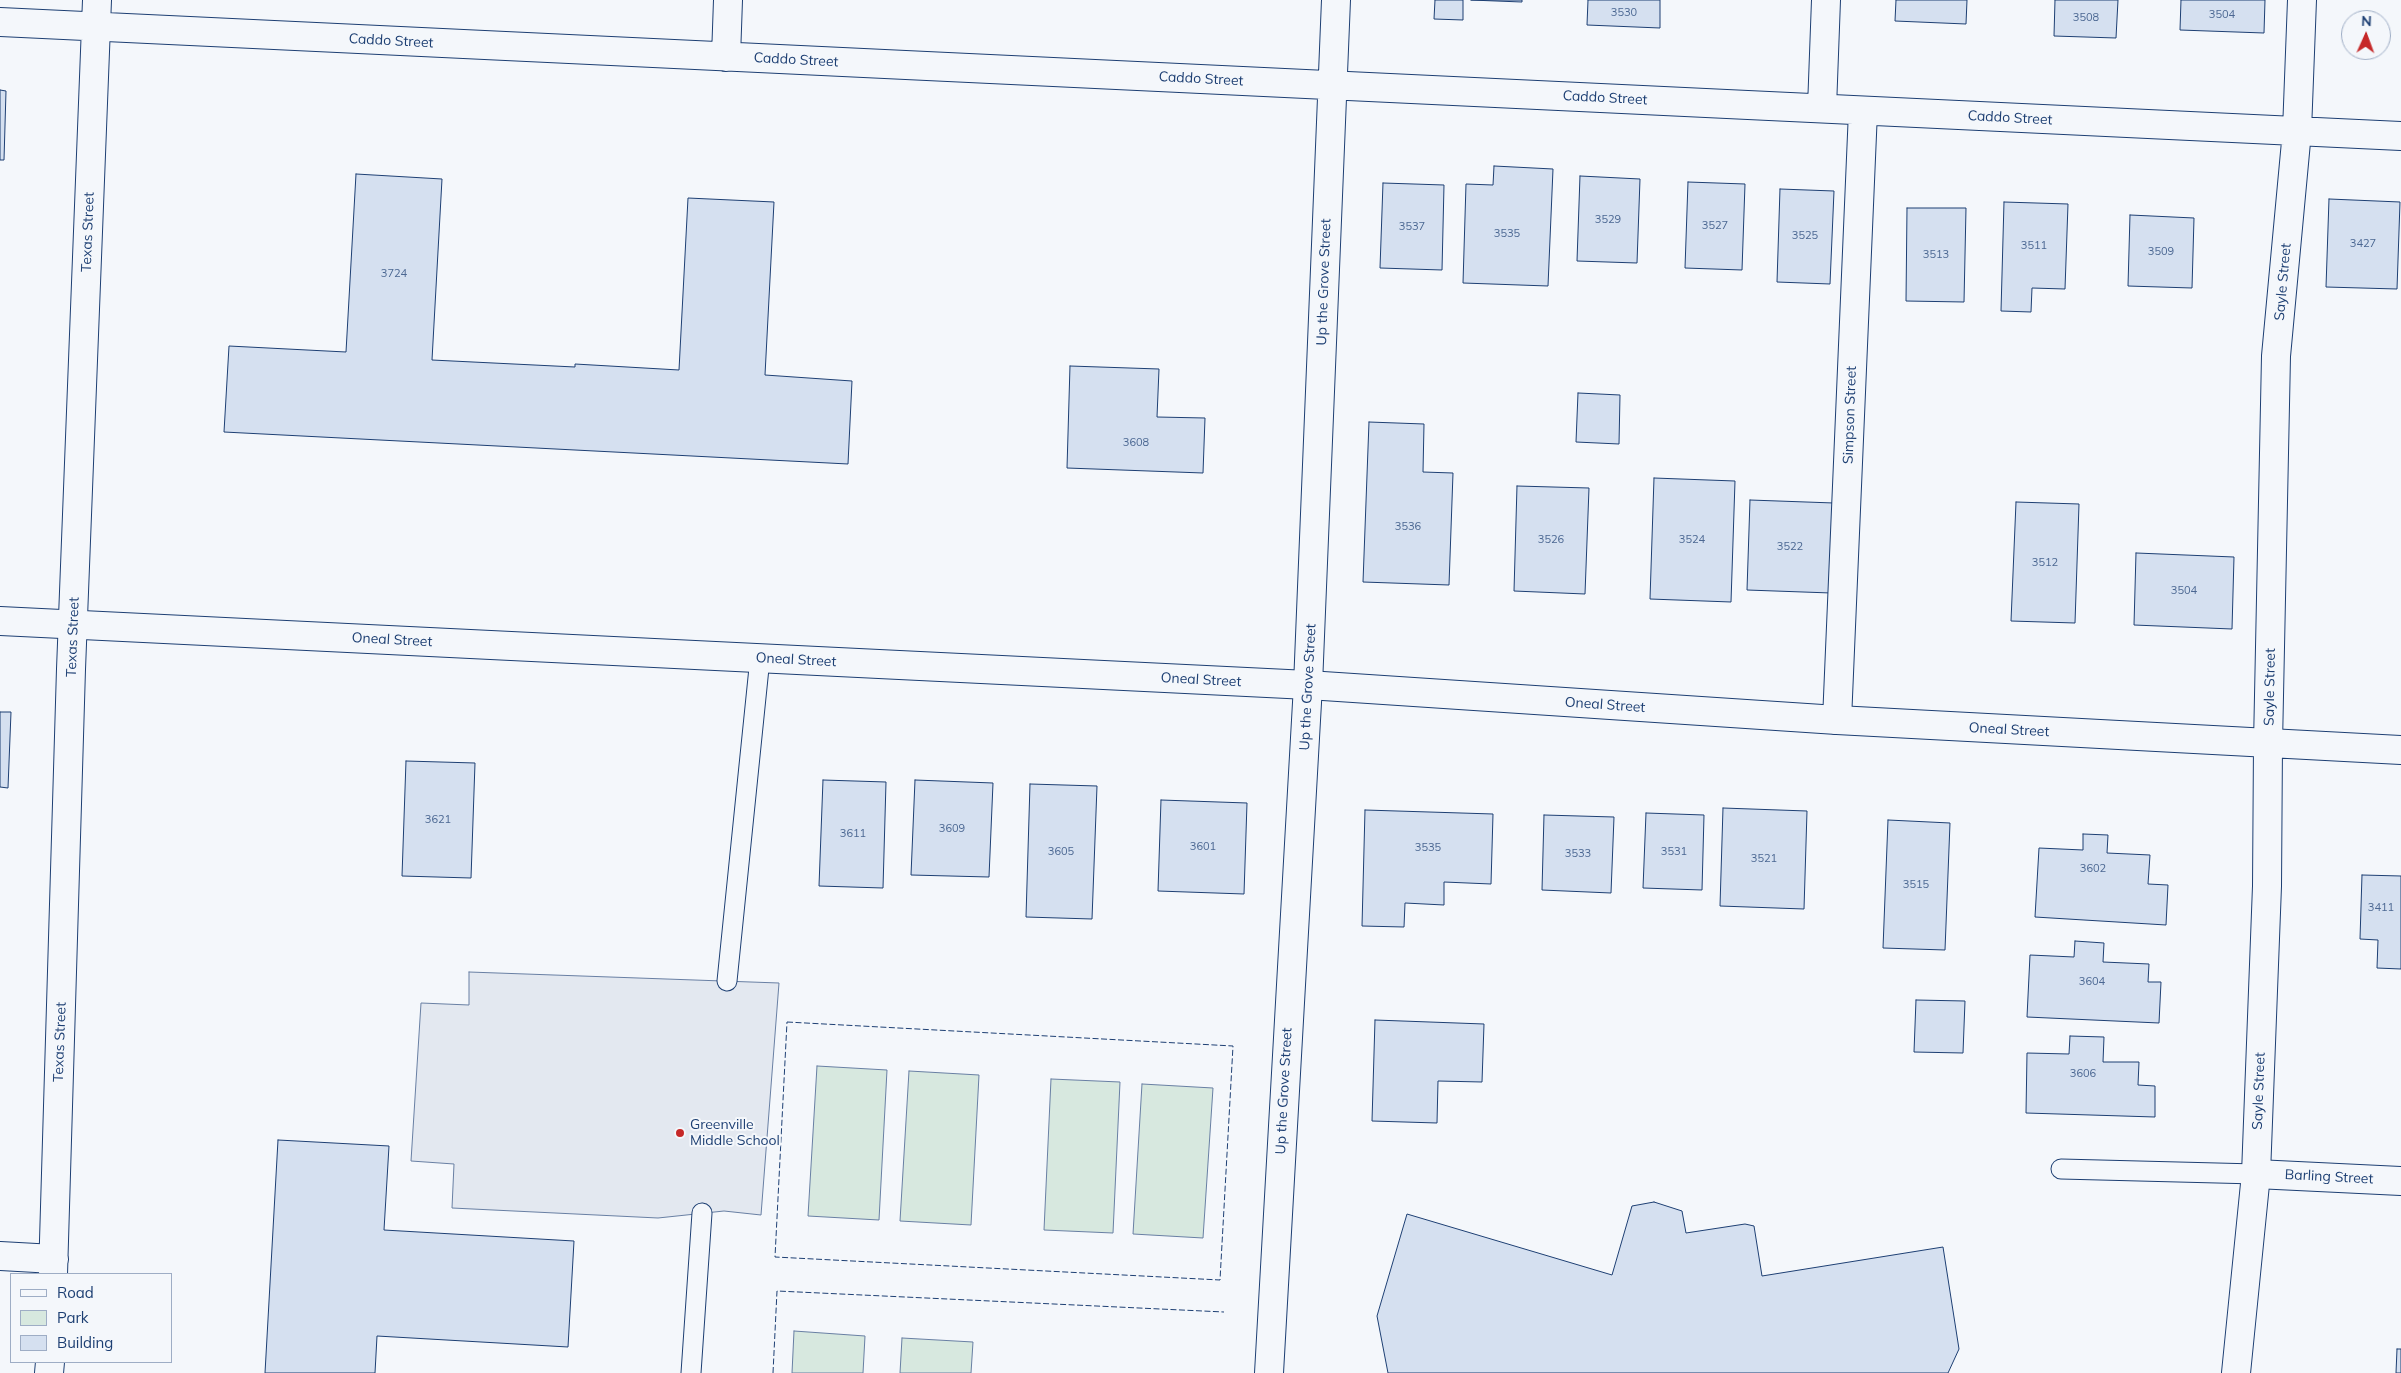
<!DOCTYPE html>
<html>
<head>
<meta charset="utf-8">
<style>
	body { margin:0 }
	#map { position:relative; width:2401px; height:1373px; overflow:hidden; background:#f4f7fb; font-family:Mulish,sans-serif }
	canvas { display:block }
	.legend { position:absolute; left:10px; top:1273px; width:162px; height:90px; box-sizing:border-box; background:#f4f7fb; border:1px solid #9eadc5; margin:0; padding:6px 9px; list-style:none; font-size:15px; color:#1d3f73 }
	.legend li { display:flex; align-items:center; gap:10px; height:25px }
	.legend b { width:25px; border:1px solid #9eadc5 }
	.north { position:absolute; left:2341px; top:10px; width:50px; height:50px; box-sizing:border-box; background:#f4f7fb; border:1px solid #9eadc5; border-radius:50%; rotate:2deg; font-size:14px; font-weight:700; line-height:20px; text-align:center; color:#1d3f73 }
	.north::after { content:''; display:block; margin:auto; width:18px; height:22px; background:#c62828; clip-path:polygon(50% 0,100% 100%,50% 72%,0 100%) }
</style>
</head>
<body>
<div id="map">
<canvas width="2401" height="1373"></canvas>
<ul class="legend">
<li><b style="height:6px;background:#f4f7fb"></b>Road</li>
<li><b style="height:14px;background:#d7e8df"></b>Park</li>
<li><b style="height:14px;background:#d5e0f0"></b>Building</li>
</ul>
<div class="north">N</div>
</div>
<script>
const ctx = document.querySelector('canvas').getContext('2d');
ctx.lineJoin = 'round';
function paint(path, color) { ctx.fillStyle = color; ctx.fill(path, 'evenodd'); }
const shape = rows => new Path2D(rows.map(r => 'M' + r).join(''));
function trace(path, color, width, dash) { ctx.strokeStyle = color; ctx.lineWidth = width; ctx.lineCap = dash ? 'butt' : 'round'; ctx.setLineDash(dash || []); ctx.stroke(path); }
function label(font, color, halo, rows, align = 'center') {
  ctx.font = font + ' Mulish,sans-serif'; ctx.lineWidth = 4; ctx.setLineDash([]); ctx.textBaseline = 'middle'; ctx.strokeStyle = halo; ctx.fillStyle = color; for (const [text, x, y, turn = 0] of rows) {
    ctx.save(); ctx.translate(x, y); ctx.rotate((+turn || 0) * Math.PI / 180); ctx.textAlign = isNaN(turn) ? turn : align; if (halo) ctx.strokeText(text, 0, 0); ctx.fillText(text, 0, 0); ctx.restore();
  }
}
const green = shape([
	[817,1066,887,1070,879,1220,808,1216,817,1066],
	[909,1071,979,1075,971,1225,900,1221,909,1071],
	[1051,1079,1120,1082,1113,1233,1044,1230,1051,1079],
	[1142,1084,1213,1088,1203,1238,1133,1234,1142,1084],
	[794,1331,865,1336,863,1373,792,1373,794,1331],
	[902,1338,973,1342,971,1373,900,1373,902,1338]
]);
paint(green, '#d7e8df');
trace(green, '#687fa3', 1);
const parking = shape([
	[469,972,779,983,761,1215,724,1211,658,1218,452,1208,454,1164,411,1161,421,1003,469,1005,469,972]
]);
paint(parking, '#e3e8f0');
trace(parking, '#687fa3', 1);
const building = shape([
	[1435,0,1463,0,1463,20,1434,19,1435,0],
	[1471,0,1522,0,1522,2,1471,0],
	[1588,0,1660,0,1660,28,1587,25,1588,0],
	[1896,0,1967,0,1966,24,1895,21,1896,0],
	[2055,0,2118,0,2116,38,2054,36,2055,0],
	[2181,0,2265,0,2264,33,2180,30,2181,0],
	[0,90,6,91,4,160,0,160,0,90],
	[1494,166,1553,169,1548,286,1463,283,1466,184,1493,185,1494,166],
	[356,174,442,179,432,360,575,367,575,364,679,370,688,198,774,202,765,375,852,381,848,464,224,432,229,346,346,352,356,174],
	[1580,176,1640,179,1637,263,1577,261,1580,176],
	[1688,182,1745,184,1742,270,1685,268,1688,182],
	[1383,183,1444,185,1442,270,1380,268,1383,183],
	[1780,189,1834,191,1830,284,1777,282,1780,189],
	[2329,199,2400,202,2397,289,2326,287,2329,199],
	[2004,202,2068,204,2065,289,2032,288,2031,312,2001,311,2004,202],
	[1907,208,1966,208,1964,302,1906,301,1907,208],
	[2130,215,2194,218,2192,288,2128,286,2130,215],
	[1070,366,1159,369,1157,417,1205,418,1203,473,1067,468,1070,366],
	[1578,393,1620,395,1619,444,1576,442,1578,393],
	[1369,422,1424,424,1423,472,1453,473,1449,585,1363,582,1369,422],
	[1654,478,1735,481,1731,602,1650,599,1654,478],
	[1517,486,1589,488,1585,594,1514,591,1517,486],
	[1750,500,1834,503,1831,593,1747,590,1750,500],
	[2016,502,2079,504,2075,623,2011,621,2016,502],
	[2136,553,2234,557,2232,629,2134,625,2136,553],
	[0,712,11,712,8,788,0,787,0,712],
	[406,761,475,763,471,878,402,876,406,761],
	[823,780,886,782,883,888,819,886,823,780],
	[915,780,993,783,989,877,911,875,915,780],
	[1030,784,1097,786,1092,919,1026,917,1030,784],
	[1161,800,1247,803,1244,894,1158,891,1161,800],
	[1723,808,1807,811,1804,909,1720,906,1723,808],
	[1365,810,1493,814,1491,884,1444,882,1444,905,1405,903,1404,927,1362,926,1365,810],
	[1646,813,1704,815,1702,890,1643,888,1646,813],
	[1544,815,1614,817,1611,893,1542,890,1544,815],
	[1888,820,1950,823,1945,950,1883,948,1888,820],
	[2083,834,2108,835,2107,853,2150,855,2148,884,2168,885,2166,925,2035,917,2039,848,2083,850,2083,834],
	[2362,875,2401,876,2401,969,2377,968,2378,940,2360,939,2362,875],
	[2075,941,2104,943,2103,962,2149,964,2148,982,2161,982,2159,1023,2027,1017,2030,955,2074,957,2075,941],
	[1916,1000,1965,1001,1963,1053,1914,1052,1916,1000],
	[1375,1020,1484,1024,1482,1082,1438,1081,1437,1123,1372,1121,1375,1020],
	[2070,1036,2104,1037,2103,1062,2139,1062,2138,1085,2155,1086,2155,1117,2026,1113,2027,1053,2069,1054,2070,1036],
	[278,1140,389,1146,384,1230,574,1241,568,1347,377,1336,375,1373,265,1373,278,1140],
	[1654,1202,1682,1211,1686,1233,1745,1224,1754,1226,1762,1276,1943,1247,1959,1349,1948,1373,1388,1373,1377,1316,1407,1214,1612,1275,1632,1206,1654,1202],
	[2397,1349,2401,1349,2401,1373,2396,1373,2397,1349]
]);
paint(building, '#d5e0f0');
trace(building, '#1d3f73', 1);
const service = shape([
	[727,981,760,658],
	[2061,1169,2256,1174],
	[691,1373,702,1213]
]);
const minor = shape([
	[0,22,2401,136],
	[726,57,728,0],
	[1822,108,1826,0],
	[1837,720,1863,111],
	[2268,744,2276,356,2297,131,2302,0],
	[2256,1174,2401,1181],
	[0,1256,54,1259],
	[53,1274,71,669,97,0],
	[49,1373,50,1362],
	[1269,1373,1308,685,1336,0]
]);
const tertiary = shape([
	[0,621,1308,685,1837,720,2401,750],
	[2236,1373,2256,1174,2267,886,2268,744]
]);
trace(service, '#1d3f73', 21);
trace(minor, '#1d3f73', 30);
trace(tertiary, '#1d3f73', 30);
trace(service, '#f4f7fb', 19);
trace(minor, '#f4f7fb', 28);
trace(tertiary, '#f4f7fb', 28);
trace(shape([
	[787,1022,1233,1046,1220,1280,775,1257,787,1022],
	[773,1373,777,1291,1224,1312]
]), '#1d3f73', 1, [6, 2.5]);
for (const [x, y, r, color] of [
	[680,1133,5,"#c62828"]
]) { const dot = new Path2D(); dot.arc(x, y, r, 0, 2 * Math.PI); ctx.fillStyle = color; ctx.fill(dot); trace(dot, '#f4f7fb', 2); }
label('11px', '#4b6792', null, [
	["3530",1624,13],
	["3504",2222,15],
	["3508",2086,18],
	["3529",1608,220],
	["3527",1715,226],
	["3537",1412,227],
	["3535",1507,234],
	["3525",1805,236],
	["3427",2363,244],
	["3511",2034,246],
	["3509",2161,252],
	["3513",1936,255],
	["3724",394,274],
	["3608",1136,443],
	["3536",1408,527],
	["3526",1551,540],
	["3524",1692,540],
	["3522",1790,547],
	["3512",2045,563],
	["3504",2184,591],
	["3621",438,820],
	["3609",952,829],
	["3611",853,834],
	["3601",1203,847],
	["3535",1428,848],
	["3605",1061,852],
	["3531",1674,852],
	["3533",1578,854],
	["3521",1764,859],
	["3602",2093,869],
	["3515",1916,885],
	["3411",2381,908],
	["3604",2092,982],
	["3606",2083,1074]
]);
label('14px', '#1d3f73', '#f4f7fb', [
	["Caddo Street",391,41,3],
	["Caddo Street",796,60,3],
	["Caddo Street",1201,79,3],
	["Caddo Street",1605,98,3],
	["Caddo Street",2010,118,3],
	["Texas Street",88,232,-88],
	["Up the Grove Street",1324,282,-88],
	["Sayle Street",2283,282,-85],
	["Simpson Street",1850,415,-88],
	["Texas Street",73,637,-88],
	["Oneal Street",392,640,3],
	["Oneal Street",796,660,3],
	["Oneal Street",1201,680,3],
	["Up the Grove Street",1308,687,-87],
	["Sayle Street",2270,687,-89],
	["Oneal Street",1605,705,4],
	["Oneal Street",2009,730,3],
	["Texas Street",60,1042,-88],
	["Up the Grove Street",1284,1091,-87],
	["Sayle Street",2259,1091,-88],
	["Barling Street",2329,1177,3]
]);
label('14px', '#1d3f73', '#f4f7fb', [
	["Greenville",690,1125],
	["Middle School",690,1141]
], 'left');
</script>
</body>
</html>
